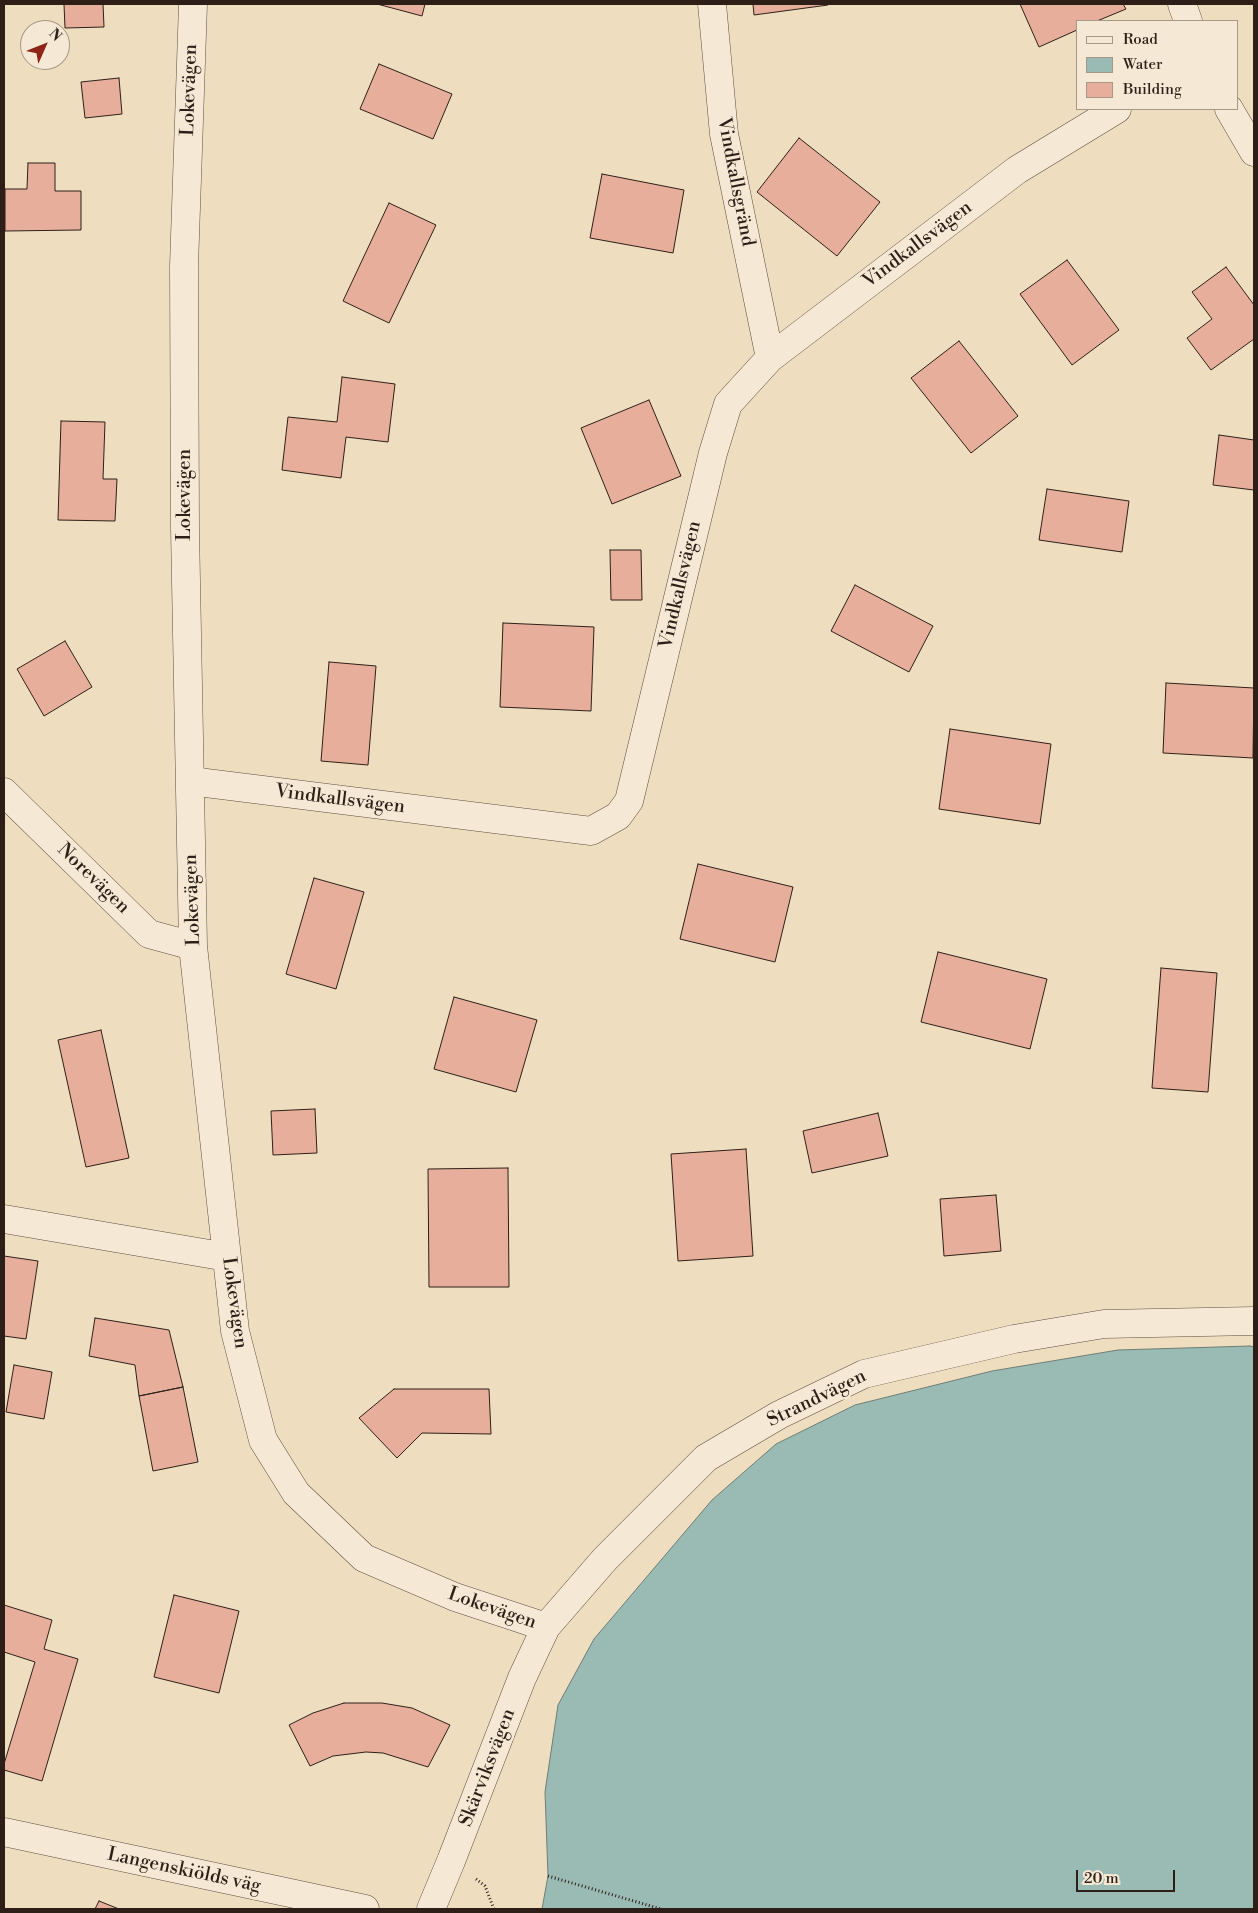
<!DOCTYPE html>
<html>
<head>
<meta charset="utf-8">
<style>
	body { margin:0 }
	#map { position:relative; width:1258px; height:1913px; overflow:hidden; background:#efddbf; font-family:"Libre Bodoni",serif }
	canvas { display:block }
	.frame { position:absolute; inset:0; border:5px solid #2d1f18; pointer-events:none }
	.legend { position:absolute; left:1076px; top:20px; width:162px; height:90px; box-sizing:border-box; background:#f5e9d5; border:1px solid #a59889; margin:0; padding:6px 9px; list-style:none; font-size:15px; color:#2d1f18 }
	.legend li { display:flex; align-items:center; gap:10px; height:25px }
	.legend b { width:25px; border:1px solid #a59889 }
	.north { position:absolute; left:20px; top:20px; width:50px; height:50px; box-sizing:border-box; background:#f5e9d5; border:1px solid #a59889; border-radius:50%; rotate:46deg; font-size:14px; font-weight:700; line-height:20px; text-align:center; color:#2d1f18 }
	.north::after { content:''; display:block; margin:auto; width:18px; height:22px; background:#8f2418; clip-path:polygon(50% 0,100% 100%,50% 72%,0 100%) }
	.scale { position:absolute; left:1076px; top:1870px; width:99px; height:22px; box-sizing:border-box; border:2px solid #2d1f18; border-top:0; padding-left:6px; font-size:15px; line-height:18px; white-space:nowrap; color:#2d1f18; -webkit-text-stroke:4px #f5e9d5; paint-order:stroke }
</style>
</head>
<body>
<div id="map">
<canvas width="1258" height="1913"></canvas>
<div class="frame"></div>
<ul class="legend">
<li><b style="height:6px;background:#f5e9d5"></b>Road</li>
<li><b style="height:14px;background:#9abbb3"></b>Water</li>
<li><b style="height:14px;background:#e7af9b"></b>Building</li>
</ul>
<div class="north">N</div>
<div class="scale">20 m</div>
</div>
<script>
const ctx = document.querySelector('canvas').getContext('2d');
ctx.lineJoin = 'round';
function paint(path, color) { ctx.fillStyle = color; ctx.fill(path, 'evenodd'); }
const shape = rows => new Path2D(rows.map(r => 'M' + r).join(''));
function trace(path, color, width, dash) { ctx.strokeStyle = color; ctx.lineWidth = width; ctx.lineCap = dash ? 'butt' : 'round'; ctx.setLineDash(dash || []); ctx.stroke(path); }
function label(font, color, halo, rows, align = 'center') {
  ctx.font = font + ' "Libre Bodoni",serif'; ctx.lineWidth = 5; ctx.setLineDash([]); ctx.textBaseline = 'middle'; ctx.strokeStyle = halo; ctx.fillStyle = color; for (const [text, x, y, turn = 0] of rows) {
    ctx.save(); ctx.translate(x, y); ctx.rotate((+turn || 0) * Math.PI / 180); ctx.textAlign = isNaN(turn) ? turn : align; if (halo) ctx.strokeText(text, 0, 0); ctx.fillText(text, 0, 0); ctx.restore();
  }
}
const water = shape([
	[1250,1346,1254,1347,1254,1909,542,1909,548,1876,545,1792,558,1705,594,1639,712,1500,776,1444,855,1405,992,1371,1118,1350,1250,1346]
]);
paint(water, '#9abbb3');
trace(water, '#6e7d75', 1);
const building = shape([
	[64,4,103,4,104,27,65,28,64,4],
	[377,4,425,4,422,16,377,4],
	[753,4,827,4,828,5,754,15,753,4],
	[1020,4,1123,4,1126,9,1097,21,1077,21,1077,30,1039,47,1020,4],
	[379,64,452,94,433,139,360,109,379,64],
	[119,78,122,114,85,118,81,82,119,78],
	[799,138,880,202,837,256,757,192,799,138],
	[28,163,55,163,55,191,81,191,81,230,5,231,5,189,27,189,28,163],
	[602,174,684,190,673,253,590,238,602,174],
	[389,203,436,225,389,323,343,301,389,203],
	[1067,260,1119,330,1072,365,1020,294,1067,260],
	[1226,267,1254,305,1254,339,1211,370,1187,338,1212,319,1192,292,1226,267],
	[959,341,1018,416,971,453,911,378,959,341],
	[342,377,395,384,388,442,346,437,341,478,282,470,288,417,337,422,342,377],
	[649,400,681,476,612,504,581,428,649,400],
	[61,421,105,422,103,479,117,479,115,521,58,520,61,421],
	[1219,435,1254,440,1254,490,1213,485,1219,435],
	[1047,489,1129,501,1122,552,1039,540,1047,489],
	[610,550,641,550,642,600,611,600,610,550],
	[855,585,933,626,909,672,831,631,855,585],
	[503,623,594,627,591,711,500,707,503,623],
	[65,641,92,687,44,716,17,669,65,641],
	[329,662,376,666,368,765,321,761,329,662],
	[1166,683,1254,688,1253,758,1163,753,1166,683],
	[950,729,1051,744,1040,824,939,809,950,729],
	[698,864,793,887,775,962,680,939,698,864],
	[314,878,364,892,336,989,286,974,314,878],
	[938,952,1047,979,1030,1049,921,1022,938,952],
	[1161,968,1217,973,1208,1092,1152,1088,1161,968],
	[454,997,537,1020,516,1092,434,1069,454,997],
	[101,1030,129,1158,86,1167,58,1040,101,1030],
	[315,1109,317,1153,273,1155,271,1111,315,1109],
	[878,1113,888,1156,812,1173,803,1131,878,1113],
	[746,1149,753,1256,678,1261,671,1154,746,1149],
	[508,1168,509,1287,429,1287,428,1169,508,1168],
	[996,1195,1001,1251,944,1256,940,1199,996,1195],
	[4,1256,38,1261,26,1339,4,1336,4,1256],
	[95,1318,169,1330,183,1387,139,1396,135,1365,89,1356,95,1318],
	[14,1365,52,1372,44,1419,6,1412,14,1365],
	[183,1387,198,1462,153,1471,139,1396,183,1387],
	[394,1389,489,1389,491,1434,422,1433,397,1458,359,1418,394,1389],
	[174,1595,239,1611,219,1693,154,1677,174,1595],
	[4,1605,52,1620,44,1649,78,1659,42,1781,4,1770,4,1764,35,1662,4,1652,4,1605],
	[344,1703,382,1703,412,1708,450,1725,428,1767,383,1753,366,1752,333,1756,310,1766,289,1725,313,1713,344,1703],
	[99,1901,119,1909,95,1909,99,1901]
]);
paint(building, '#e7af9b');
trace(building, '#2d1f18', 1);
const street = shape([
	[193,4,184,266,185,529,193,946,235,1331,263,1440,296,1493,364,1558,455,1597,546,1627],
	[712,4,724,134,770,358],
	[1182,4,1188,21],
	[1229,109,1254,152],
	[190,781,591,831,618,816,629,801,713,453,728,404,770,358,1017,170,1117,109],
	[4,792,149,934,193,946],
	[4,1219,227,1257],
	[4,1832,365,1909],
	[431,1909,451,1861,522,1678,546,1627,605,1559,706,1458,779,1415,864,1374,1014,1339,1104,1324,1254,1321]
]);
trace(street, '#5e4e42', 29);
trace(shape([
	[548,1876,661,1909],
	[476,1879,485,1886,494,1909]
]), '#2d1f18', 3, [1, 2.5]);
trace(street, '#f5e9d5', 28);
label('19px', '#2d1f18', '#f5e9d5', [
	["Lokevägen",190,90,-88],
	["Vindkallsgränd",735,182,79],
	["Vindkallsvägen",918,245,-37],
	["Lokevägen",185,495,-90],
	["Vindkallsvägen",681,585,-77],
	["Vindkallsvägen",340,800,7],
	["Norevägen",93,879,44],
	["Lokevägen",193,900,-92],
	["Lokevägen",234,1303,82],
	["Strandvägen",817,1399,-26],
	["Lokevägen",492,1609,19],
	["Skärviksvägen",488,1768,-69],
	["Langenskiölds väg",184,1871,12]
]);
</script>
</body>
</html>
